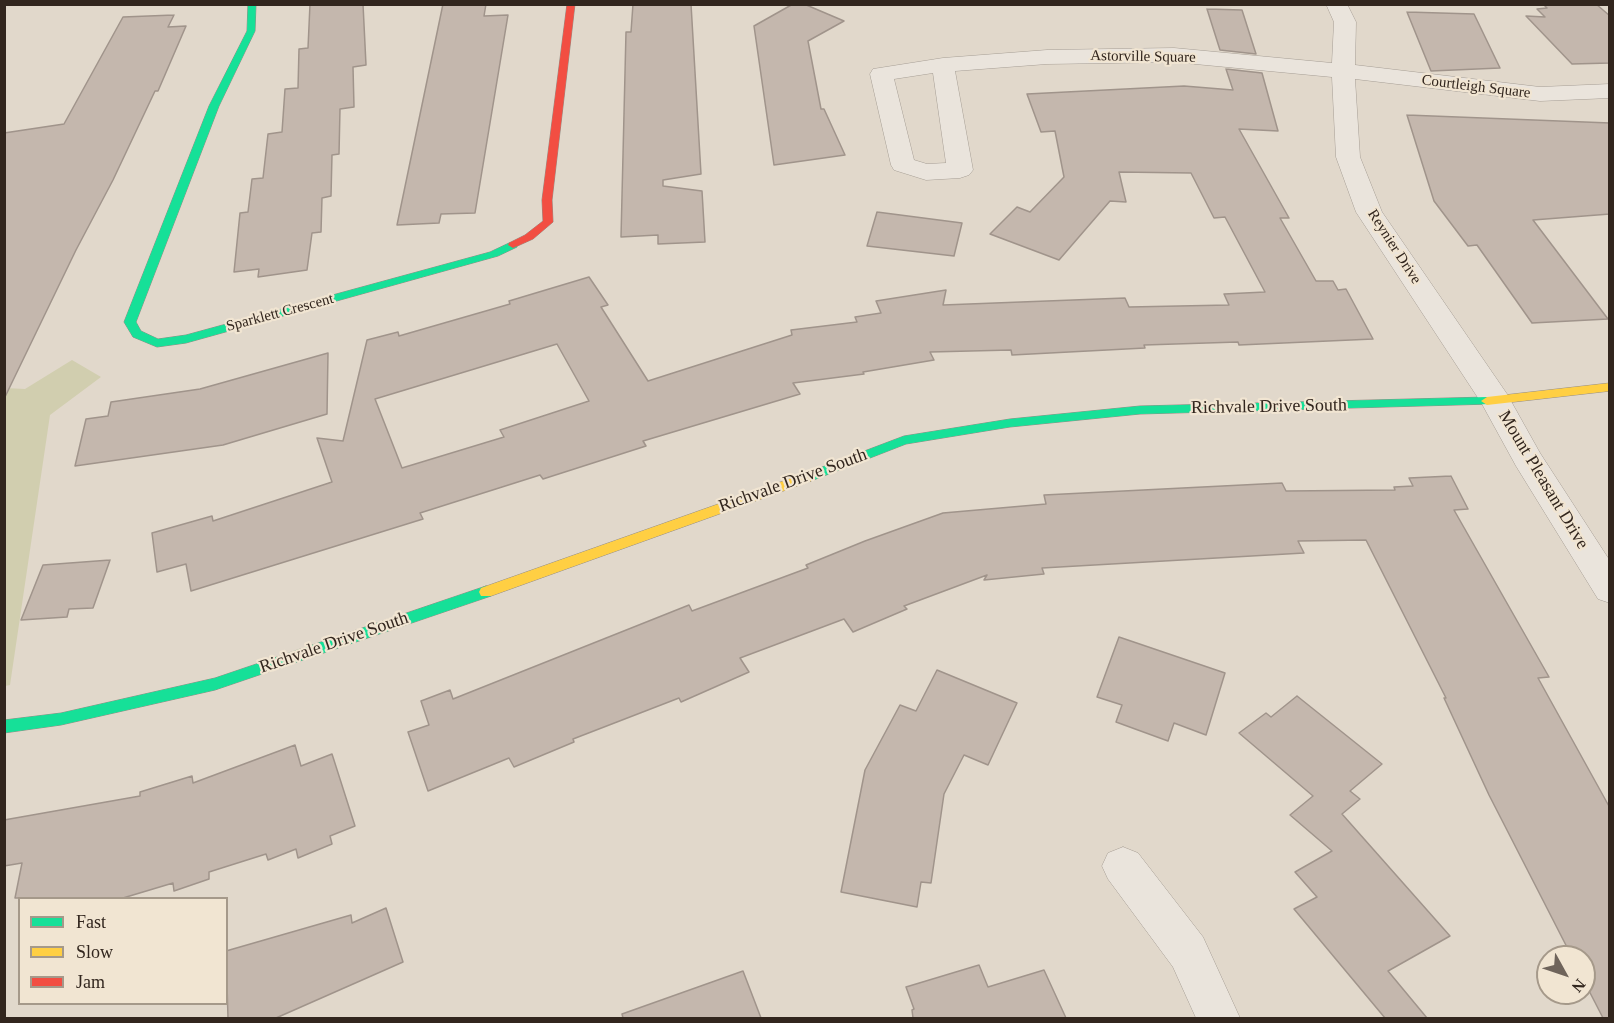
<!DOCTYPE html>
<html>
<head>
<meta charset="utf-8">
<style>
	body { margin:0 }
	#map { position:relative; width:1614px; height:1023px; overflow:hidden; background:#e1d8cb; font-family:Georgia,serif }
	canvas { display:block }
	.frame { position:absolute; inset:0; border:6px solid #32261e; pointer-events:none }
	.legend { position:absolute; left:18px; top:897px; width:210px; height:108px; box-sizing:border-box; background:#f1e5d2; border:2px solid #a5998a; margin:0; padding:8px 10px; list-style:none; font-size:18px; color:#32261e }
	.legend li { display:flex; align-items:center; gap:12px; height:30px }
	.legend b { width:30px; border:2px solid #a5998a }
	.north { position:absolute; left:1536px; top:945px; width:60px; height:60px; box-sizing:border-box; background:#f1e5d2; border:2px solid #a5998a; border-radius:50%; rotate:130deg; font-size:16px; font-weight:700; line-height:24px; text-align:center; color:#32261e }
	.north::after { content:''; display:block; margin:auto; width:21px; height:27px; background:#6f645b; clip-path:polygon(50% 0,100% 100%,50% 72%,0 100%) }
</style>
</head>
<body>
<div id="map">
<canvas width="1614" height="1023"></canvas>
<div class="frame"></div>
<ul class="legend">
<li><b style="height:8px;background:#16e098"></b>Fast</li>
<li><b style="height:8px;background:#ffcf43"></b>Slow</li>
<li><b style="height:8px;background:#f24e42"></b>Jam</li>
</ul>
<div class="north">N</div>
</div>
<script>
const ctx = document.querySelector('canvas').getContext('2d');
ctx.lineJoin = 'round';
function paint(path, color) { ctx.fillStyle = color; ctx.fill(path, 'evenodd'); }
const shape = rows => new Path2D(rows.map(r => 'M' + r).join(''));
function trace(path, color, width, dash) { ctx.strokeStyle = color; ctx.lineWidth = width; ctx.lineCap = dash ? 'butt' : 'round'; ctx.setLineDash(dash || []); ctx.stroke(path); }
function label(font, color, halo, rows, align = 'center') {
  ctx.font = font + ' Georgia,serif'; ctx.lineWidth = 4.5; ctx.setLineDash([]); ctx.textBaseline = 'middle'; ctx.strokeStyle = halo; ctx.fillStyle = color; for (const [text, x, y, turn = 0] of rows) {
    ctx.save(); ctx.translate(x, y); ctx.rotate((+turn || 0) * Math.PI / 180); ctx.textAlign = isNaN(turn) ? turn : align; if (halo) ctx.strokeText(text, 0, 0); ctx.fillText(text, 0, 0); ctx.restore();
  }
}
paint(shape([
	[72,360,101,377,50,415,10,685,5,686,5,388,25,389]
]), '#d1ceaf');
const building = shape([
	[310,4,363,4,366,65,353,67,354,107,340,109,339,154,332,155,331,196,322,198,321,232,312,233,307,270,258,277,259,269,234,272,240,213,248,212,252,179,263,178,268,134,282,132,285,89,298,88,299,49,308,48,310,4],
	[443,4,486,4,484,16,508,15,475,213,441,214,439,223,397,225,443,4],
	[633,4,691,4,701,174,663,180,663,186,702,191,705,242,658,244,658,235,621,237,626,32,631,32,633,4],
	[793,4,804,4,844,21,808,41,821,109,824,109,845,155,774,165,754,26,793,4],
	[1543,4,1596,4,1610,16,1610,63,1572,64,1526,16,1545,17,1537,9,1547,8,1543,4],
	[1207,9,1242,10,1256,54,1220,50,1207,9],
	[1407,12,1474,14,1500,68,1431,71,1407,12],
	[174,15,168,27,186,26,158,91,155,91,113,180,76,250,4,399,4,133,64,124,123,17,174,15],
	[1226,69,1262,73,1278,131,1239,129,1289,218,1280,218,1316,281,1333,281,1338,290,1346,289,1373,339,1239,345,1238,342,1144,345,1145,348,1012,355,1011,350,930,352,934,360,863,372,864,374,793,383,800,394,643,441,646,446,543,479,540,475,420,513,423,519,191,591,186,564,157,572,152,533,212,516,213,521,332,482,317,438,343,441,367,340,398,332,399,336,510,304,509,301,589,277,608,305,601,307,648,381,792,335,791,330,857,322,855,317,881,313,876,301,946,290,943,305,1125,298,1129,307,1229,305,1224,294,1265,292,1225,217,1214,218,1191,173,1119,172,1126,202,1110,201,1059,260,990,234,1017,207,1030,212,1064,177,1055,131,1041,132,1027,94,1184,86,1233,90,1226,69],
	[557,344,589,401,500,430,504,437,402,468,375,399,557,344],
	[1407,115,1610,123,1610,214,1533,220,1608,319,1532,323,1477,245,1468,246,1434,201,1407,115],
	[877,212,962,223,954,256,867,246,877,212],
	[328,353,327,414,223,445,75,466,86,419,108,416,111,402,200,389,328,353],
	[1451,476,1468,509,1454,510,1549,677,1538,678,1610,808,1610,1018,1603,1018,1584,981,1584,957,1572,957,1489,795,1444,698,1446,698,1366,540,1298,541,1304,553,1042,568,1044,574,984,580,987,575,904,606,907,609,853,632,844,619,740,658,749,672,681,702,679,698,573,739,574,742,514,767,509,758,428,791,408,732,429,725,421,701,450,690,453,699,689,605,692,611,808,568,806,565,865,541,943,513,1046,504,1044,495,1282,483,1286,491,1395,490,1394,487,1413,486,1409,478,1451,476],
	[110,560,93,608,69,609,67,617,21,620,43,565,110,560],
	[1119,637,1225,673,1206,735,1174,723,1168,741,1116,722,1122,705,1097,697,1119,637],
	[937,670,1017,703,988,765,964,755,944,794,931,883,921,882,917,907,841,892,865,770,900,705,916,711,937,670],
	[1297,696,1382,764,1350,791,1360,799,1342,814,1450,936,1388,971,1427,1018,1385,1018,1294,909,1317,897,1295,872,1332,851,1290,815,1313,796,1239,733,1266,713,1271,717,1297,696],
	[295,745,301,766,332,754,355,826,330,836,332,844,298,858,296,849,268,860,266,854,209,872,209,879,174,891,173,883,123,898,15,898,22,863,4,866,4,820,140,796,140,792,192,776,193,783,295,745],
	[386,908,403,962,276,1018,228,1018,226,951,351,915,352,923,386,908],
	[979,965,988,987,1044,970,1066,1018,913,1018,912,1010,914,1009,906,987,979,965],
	[743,971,761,1018,623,1018,622,1014,743,971]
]);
paint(building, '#c4b7ad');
trace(building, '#a0948b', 1.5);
const street = shape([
	[1326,4,1347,4,1356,22,1355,65,1540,87,1610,84,1610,98,1540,101,1355,79,1360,157,1382,212,1507,394,1540,453,1610,561,1610,603,1598,599,1516,466,1482,404,1356,212,1336,157,1332,77,1174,62,1047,64,955,71,973,170,969,175,960,178,926,180,894,170,891,165,870,74,873,69,943,58,1047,50,1174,48,1332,63,1334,22,1326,4],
	[933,73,946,163,927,164,914,160,894,79,933,73],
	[1123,847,1138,853,1203,937,1240,1018,1196,1018,1173,967,1108,879,1102,866,1108,853,1123,847]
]);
const fast = shape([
	[248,4,256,4,255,31,219,106,136,322,141,331,158,339,186,335,490,252,509,243,517,243,517,247,498,256,186,343,157,347,133,337,124,322,209,106,247,31,248,4],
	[1487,397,1491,398,1493,401,1491,404,1140,414,1010,427,906,444,811,481,801,481,799,478,801,475,904,436,1010,419,1140,406,1487,397],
	[486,586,491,588,493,592,491,596,215,690,61,725,4,733,4,720,61,713,215,678,486,586]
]);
const slow = shape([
	[1610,383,1610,391,1487,405,1481,401,1487,397,1610,383],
	[806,473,813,478,811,481,491,596,481,596,479,592,481,588,806,473]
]);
const jam = shape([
	[567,4,575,4,552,200,553,222,533,239,513,248,508,245,509,243,525,235,543,221,542,200,567,4]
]);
trace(street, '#a69e95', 1);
trace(fast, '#958d85', 1);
trace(slow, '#958d85', 1);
trace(jam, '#958d85', 1);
paint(street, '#eae4dc');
paint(fast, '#16e098');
paint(slow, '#ffcf43');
paint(jam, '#f24e42');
label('15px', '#32261e', '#f1e5d2', [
	["Astorville Square",1143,57,1],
	["Courtleigh Square",1476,87,7],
	["Reynier Drive",1394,247,57],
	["Sparklett Crescent",280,313,-15]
]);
label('18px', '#32261e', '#f1e5d2', [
	["Richvale Drive South",1269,407,-1],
	["Mount Pleasant Drive",1543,480,59],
	["Richvale Drive South",793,481,-20],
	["Richvale Drive South",334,643,-19]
]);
</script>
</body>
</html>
